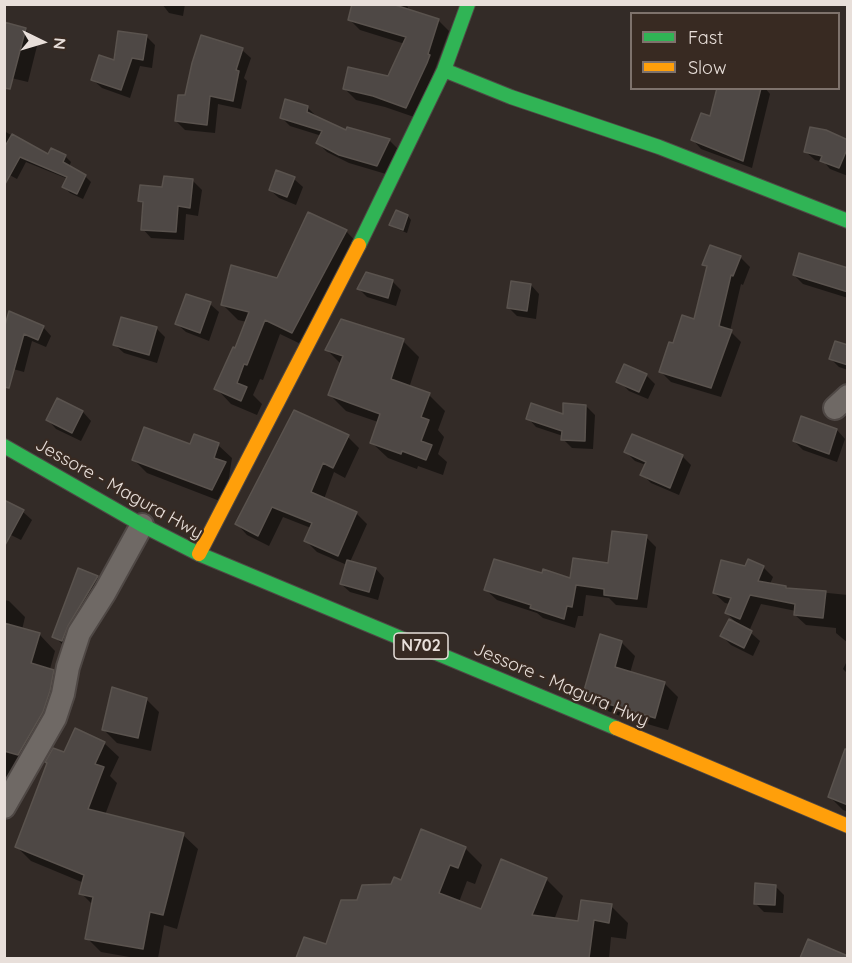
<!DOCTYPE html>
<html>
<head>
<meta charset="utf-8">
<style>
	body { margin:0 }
	#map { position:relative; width:852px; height:963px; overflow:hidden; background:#332b27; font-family:Quicksand,sans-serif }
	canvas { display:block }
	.frame { position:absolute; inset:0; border:6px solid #e8dfda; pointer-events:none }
	.legend { position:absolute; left:630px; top:12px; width:210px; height:78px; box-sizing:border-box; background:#382a22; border:2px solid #7e726c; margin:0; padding:8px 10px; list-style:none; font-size:18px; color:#e8dfda }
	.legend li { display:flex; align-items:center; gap:12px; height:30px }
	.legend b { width:30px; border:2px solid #7e726c }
	.north { position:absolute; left:12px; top:12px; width:60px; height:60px; -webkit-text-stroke:4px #382a22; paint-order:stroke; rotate:95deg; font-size:16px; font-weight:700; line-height:24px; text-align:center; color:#e8dfda }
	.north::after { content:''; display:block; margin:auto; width:21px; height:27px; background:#e8dfda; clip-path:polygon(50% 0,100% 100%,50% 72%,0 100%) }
</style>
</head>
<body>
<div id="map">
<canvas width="852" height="963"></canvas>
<div class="frame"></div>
<ul class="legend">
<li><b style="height:8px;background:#30b455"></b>Fast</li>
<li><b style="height:8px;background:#ff9f0a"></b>Slow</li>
</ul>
<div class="north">N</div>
</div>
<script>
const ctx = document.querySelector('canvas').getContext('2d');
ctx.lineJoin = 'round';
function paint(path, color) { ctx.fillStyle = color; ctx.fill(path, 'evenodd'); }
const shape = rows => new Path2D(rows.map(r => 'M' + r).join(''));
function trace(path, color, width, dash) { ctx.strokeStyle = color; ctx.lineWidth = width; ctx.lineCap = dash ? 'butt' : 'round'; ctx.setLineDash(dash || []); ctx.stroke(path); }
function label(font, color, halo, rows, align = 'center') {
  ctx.font = font + ' Quicksand,sans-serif'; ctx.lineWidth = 4.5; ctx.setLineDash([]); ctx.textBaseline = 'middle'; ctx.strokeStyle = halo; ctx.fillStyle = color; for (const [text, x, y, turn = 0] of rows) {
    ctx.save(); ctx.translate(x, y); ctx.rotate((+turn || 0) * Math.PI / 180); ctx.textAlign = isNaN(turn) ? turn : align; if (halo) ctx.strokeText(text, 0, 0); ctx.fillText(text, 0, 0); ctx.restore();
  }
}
paint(shape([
	[162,4,185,4,183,16,169,13],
	[354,4,405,4,408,7,407,11,438,20,449,31,417,118,385,107,356,100,345,89,389,78,405,44,360,30,349,19],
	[4,24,25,29,38,42,28,82,7,77,4,88],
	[146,36,155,45,152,68,140,66,130,98,102,88,93,80],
	[242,50,251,58,244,78,247,81,241,109,218,104,215,133,185,130,176,121,186,97],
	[719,88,765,88,770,94,752,168,701,149,693,140,711,118],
	[308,108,316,116,347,132,348,129,390,141,398,149,386,174,349,163,327,152,318,143,322,136,290,126,281,117],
	[4,131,49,156,65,156,71,162,69,167,85,176,91,182,83,199,70,193,64,187,68,179,26,162,17,179,4,172],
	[848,142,848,176,830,169,824,162,815,160,806,152],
	[294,179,303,187,296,205,279,198,270,190],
	[193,181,202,190,198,216,186,214,184,240,151,238,143,229,144,205,139,200,164,189],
	[408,216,411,220,407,233,395,228,391,224],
	[346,231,361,247,307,347,280,334,263,380,260,379,253,395,262,404,257,415,231,404,216,388,236,351,247,322,238,320,222,304,278,279],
	[740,257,750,267,743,285,741,284,730,331,741,342,721,397,671,382,661,372,674,345,695,320,708,268,704,264],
	[848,269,848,298,803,284,794,275],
	[392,281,401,290,396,306,367,297,359,289],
	[531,285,539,294,536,319,517,316,508,307],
	[210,304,219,312,209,341,186,332,177,324],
	[43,327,51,336,46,347,32,341,24,372,6,367,4,334],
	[156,328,165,337,157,363,124,353,115,345],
	[403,341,419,357,409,388,429,395,445,411,438,430,444,437,438,454,447,462,443,475,418,466,417,469,388,458,371,442,378,422,346,411,330,395,341,364,327,350],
	[848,347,848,370,839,367,830,358],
	[646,375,655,384,648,399,629,391,620,382],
	[586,406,595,415,593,449,572,448,563,439,563,436,536,427,528,418,564,416],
	[83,412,91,421,81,441,56,429,48,420],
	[802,418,837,430,845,439,837,462,803,450,794,441],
	[195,436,218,445,232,458,225,503,147,473,134,460,191,446],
	[633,436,683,457,691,465,679,495,651,483,642,474,646,465,635,461,626,452],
	[348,437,359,448,345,478,334,472,324,499,356,513,367,524,350,562,376,569,384,578,378,600,350,592,341,584,347,565,317,552,306,541,311,528,283,517,269,546,247,535,237,524],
	[9,504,23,512,32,520,21,540,7,533],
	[646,537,656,547,647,608,616,605,609,598,586,595,583,616,578,616,575,628,543,618,537,613,497,600,486,590,543,575,571,580,609,565],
	[763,567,773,577,770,584,785,587,788,589,848,595,848,643,836,633,836,628,806,625,795,615,796,611,761,604,750,629,742,625,741,627,751,633,760,641,753,656,731,645,722,636,739,625,726,613,730,604,725,603,714,593,746,568],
	[79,570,98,577,105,585,70,648,62,644,54,636],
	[4,600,9,601,25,617,22,630,39,634,55,651,50,669,69,687,4,806],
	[621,642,635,656,630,673,664,683,678,697,668,730,620,716,598,707,584,694],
	[848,659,848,674,843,669],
	[146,699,159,712,151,751,117,743,104,730],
	[104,743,119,757,110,776,117,783,105,815,183,835,198,849,177,929,164,925,158,958,135,958,101,952,87,938,93,905,81,893,84,883,31,861,17,847,65,754],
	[848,757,848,812,843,810,830,797],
	[465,848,482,865,475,884,467,881,459,902,482,911,546,879,563,896,554,920,579,923,611,906,628,923,626,939,611,937,609,958,298,958,305,939,326,946,358,901,402,882],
	[775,886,784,895,783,913,764,912,755,903],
	[808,941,840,954,845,958,801,958]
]), '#0007');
const building = shape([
	[352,4,392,4,439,19,428,54,430,55,427,63,406,108,373,96,343,89,348,67,388,76,406,37,348,20,352,4],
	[4,22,26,28,10,89,4,88,4,22],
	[118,31,147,35,143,60,132,58,121,90,91,80,99,55,114,60,118,31],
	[201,35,243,48,236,70,239,71,233,101,210,96,207,125,175,121,178,95,185,95,192,63,201,35],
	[717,88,761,88,743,161,691,140,701,113,710,116,717,88],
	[285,99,308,106,307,112,346,130,347,127,390,139,377,166,339,155,316,143,322,131,280,118,285,99],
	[810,127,826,130,848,140,848,147,839,168,820,161,822,156,804,152,810,127],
	[12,134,48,154,51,148,66,155,63,162,86,175,77,194,62,187,67,177,20,157,4,186,4,148,12,134],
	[276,170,295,177,287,197,269,190,276,170],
	[164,176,193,179,190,208,178,206,176,232,141,230,143,202,138,201,140,185,162,187,164,176],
	[396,210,408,215,403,230,389,225,396,210],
	[308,212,347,230,292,333,265,320,247,365,244,364,237,383,247,387,241,401,214,389,233,347,235,348,249,312,221,305,231,265,277,278,308,212],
	[710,245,741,256,733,276,731,275,719,326,732,330,711,388,659,372,669,342,673,343,682,315,694,319,707,266,702,265,710,245],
	[799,253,848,268,848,292,793,275,799,253],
	[366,272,393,280,388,298,357,289,366,272],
	[511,281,531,284,527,311,507,308,511,281],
	[186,294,211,302,200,333,175,324,186,294],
	[9,311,44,326,38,340,24,334,9,388,4,387,4,329,9,311],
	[121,317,157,327,149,355,113,345,121,317],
	[341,319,404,339,391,379,430,393,421,417,429,420,421,441,432,445,426,460,402,451,401,454,370,443,380,414,328,395,343,356,325,350,341,319],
	[835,341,848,345,848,365,829,359,835,341],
	[624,364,647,374,639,392,616,382,624,364],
	[57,398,83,411,72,433,46,420,57,398],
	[531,403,563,414,563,403,586,405,585,441,561,440,562,431,526,419,531,403],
	[294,410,349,435,333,468,323,463,311,492,357,512,338,556,304,541,312,523,272,507,258,536,235,524,294,410],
	[801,416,837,429,829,454,793,441,801,416],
	[144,427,190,444,194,434,219,443,214,458,226,462,212,490,132,460,144,427],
	[632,434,683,455,670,488,640,475,646,462,624,452,632,434],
	[4,500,24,510,4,547,4,500],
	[612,531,647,535,637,599,604,595,604,589,576,585,572,607,567,606,564,619,530,608,531,605,484,590,494,559,542,573,543,569,570,578,573,558,608,563,612,531],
	[748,559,764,566,758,581,786,586,786,588,826,591,823,618,794,615,795,604,750,595,740,619,725,613,731,598,713,593,721,560,745,566,748,559],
	[347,560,376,568,369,592,340,584,347,560],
	[78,568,98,576,68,626,62,641,52,637,78,568],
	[729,619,752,631,744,648,720,636,729,619],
	[4,623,40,633,31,663,54,670,50,691,43,712,18,755,4,751,4,623],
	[600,634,622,641,615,667,665,682,655,718,605,703,583,694,600,634],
	[112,687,147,698,138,738,102,730,112,687],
	[75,728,105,742,95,764,104,767,88,809,184,833,163,915,150,912,143,949,85,939,93,897,79,894,84,875,15,847,47,763,45,762,53,748,64,752,75,728],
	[845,749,848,749,848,805,828,797,845,749],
	[421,829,466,847,458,868,450,865,439,893,481,909,501,859,547,878,532,915,578,921,581,900,612,904,609,923,594,920,589,958,296,958,304,937,326,944,341,900,357,900,362,885,391,884,394,877,401,880,421,829],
	[755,883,776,885,775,905,754,904,755,883],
	[808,939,848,956,848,958,800,958,808,939]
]);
paint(building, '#4e4845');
trace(building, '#5a534e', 1.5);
const street = shape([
	[835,408,848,396],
	[4,807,55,718,63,694,68,667,79,633,105,592,142,525]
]);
const fast = shape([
	[444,70,511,97,659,147,848,221],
	[359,245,444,70,468,4],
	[4,446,142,525,199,554,616,728]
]);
const slow = shape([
	[199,554,359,245],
	[616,728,848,826]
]);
trace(street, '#4f4845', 26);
trace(fast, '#4f4845', 16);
trace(slow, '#4f4845', 16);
trace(street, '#6f6965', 22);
trace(fast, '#30b455', 14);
trace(slow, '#ff9f0a', 14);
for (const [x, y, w] of [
	[421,646,54]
]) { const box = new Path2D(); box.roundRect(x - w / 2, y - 13, w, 26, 4.5); ctx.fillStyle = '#382a22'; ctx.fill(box); trace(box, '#e8dfda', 1.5); }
label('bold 16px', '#e8dfda', null, [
	["N702",421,646]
]);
label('18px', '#e8dfda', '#382a22', [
	["Jessore - Magura Hwy",119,489,29],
	["Jessore - Magura Hwy",561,685,23]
]);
</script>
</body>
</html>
